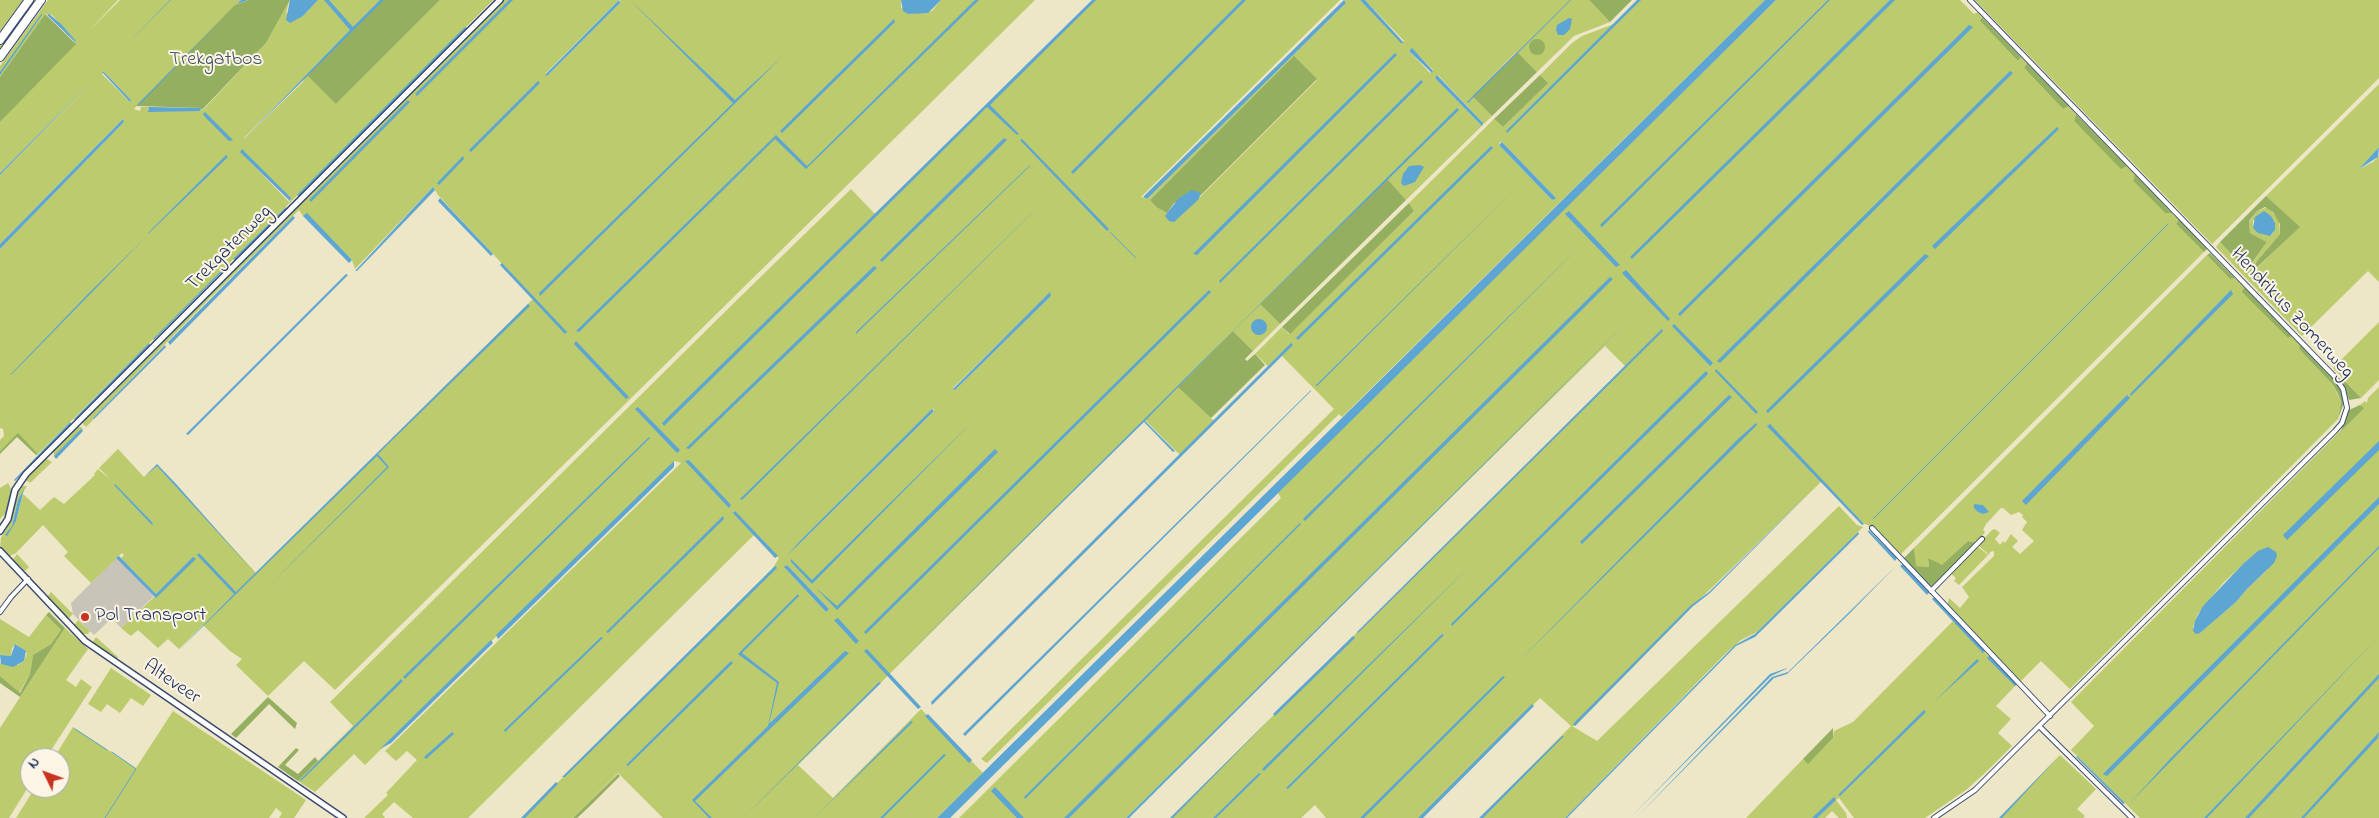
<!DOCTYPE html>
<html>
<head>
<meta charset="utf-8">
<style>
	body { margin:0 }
	#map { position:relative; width:2379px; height:818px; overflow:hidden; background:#ede6c7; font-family:"Indie Flower",sans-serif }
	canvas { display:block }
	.north { position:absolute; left:20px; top:748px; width:50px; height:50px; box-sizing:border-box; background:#fcf5e5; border:1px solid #a2a6af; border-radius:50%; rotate:312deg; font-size:14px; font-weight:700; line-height:20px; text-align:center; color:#1b2f5e }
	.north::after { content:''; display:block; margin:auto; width:18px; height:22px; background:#c8321e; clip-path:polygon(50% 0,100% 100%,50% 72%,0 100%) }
</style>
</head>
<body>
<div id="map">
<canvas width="2379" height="818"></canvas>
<div class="north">N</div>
</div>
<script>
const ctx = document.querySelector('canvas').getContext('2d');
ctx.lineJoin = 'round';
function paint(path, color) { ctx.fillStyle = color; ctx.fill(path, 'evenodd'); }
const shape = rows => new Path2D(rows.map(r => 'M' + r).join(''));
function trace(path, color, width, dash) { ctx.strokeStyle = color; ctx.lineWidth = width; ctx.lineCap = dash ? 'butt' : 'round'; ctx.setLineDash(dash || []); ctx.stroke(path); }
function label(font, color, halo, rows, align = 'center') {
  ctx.font = font + ' "Indie Flower",sans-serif'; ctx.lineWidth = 4; ctx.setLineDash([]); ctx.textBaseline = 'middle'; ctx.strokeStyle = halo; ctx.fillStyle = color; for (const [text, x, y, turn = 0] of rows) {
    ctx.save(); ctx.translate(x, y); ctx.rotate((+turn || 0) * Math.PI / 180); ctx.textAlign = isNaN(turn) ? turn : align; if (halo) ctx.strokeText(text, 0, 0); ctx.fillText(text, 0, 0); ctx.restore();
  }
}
paint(shape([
	[116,558,154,596,121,628,112,618,94,635,73,614,71,603]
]), '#c8c4b8');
paint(shape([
	[0,0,23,0,0,31],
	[32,0,37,0,0,52,0,45],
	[48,0,118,0,88,32,120,0,241,0,134,109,140,111,141,107,149,107,148,111,203,110,266,43,289,2,286,13,303,16,318,0,381,0,336,104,440,0,493,0,38,454,18,434,0,451,0,440,4,436,3,429,0,428,0,249,124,122,123,119,0,244,0,175,94,80,0,173,0,122,75,44,73,43,76,41,52,15,45,14,0,77,0,66],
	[104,72,131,100,130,102,102,74],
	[302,80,304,81,244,139,244,138],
	[240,151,245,152,291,200,289,202],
	[501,0,619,0,545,74,547,76,620,3,620,0,901,0,901,7,908,14,932,11,941,0,1035,0,335,690,304,661,268,696,236,665,242,659,230,651,203,625,179,649,168,639,158,648,138,630,131,636,121,628,195,559,156,594,121,558,124,555,122,553,91,583,64,556,68,552,43,525,16,553,8,557,0,548,1,538,10,522,20,486,27,486,18,500,12,526,6,536,16,521,23,494,40,510,54,497,64,504,95,475,94,474,98,469,111,480,99,468,118,449,144,477,157,465,256,573,534,298,438,195,433,187,355,269,352,260,307,214,303,216,299,210,208,300,93,418,94,419,86,427,83,424,83,420],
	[114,484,153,523,152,524],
	[1094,0,1340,0,1141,197,1147,199,1346,3,1344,0,1360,0,1403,43,1404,41,1365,0,1589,0,1610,22,1574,36,1537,72,1516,52,1472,96,1492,116,1406,200,1387,180,1260,304,1280,324,1253,351,1233,331,1179,387,1214,421,1180,455,1145,420,798,765,833,798,921,709,983,773,937,818,663,818,618,773,573,818,522,818,773,568,779,558,756,533,468,818,413,818,394,802,382,814,385,818,364,818,388,795,386,793,417,760,407,751,396,761,385,751,681,463,675,461,365,765,354,754,315,792,298,781,353,726,330,702,739,298,851,189,876,215],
	[1412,49,1433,70,1433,71,1430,73,1409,51],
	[1294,57,1317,80,1201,196,1165,216,1167,213,1156,207,1150,200],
	[1438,75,1483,123,1483,124,1481,125,1435,78],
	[1050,293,1051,296,955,390,953,388],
	[934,408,934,411,788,555,849,492],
	[787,565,829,609,826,612,785,568],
	[1639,0,1765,0,1342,417,1339,414,987,763,981,759,1334,409,1280,354,1268,366,1255,354,1282,327,1289,334,1331,293,1414,211,1409,203,1494,119,1503,127,1547,83,1540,75,1572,43,1582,36,1614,24],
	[1500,142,1502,142,1556,198,1552,200,1499,145],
	[1776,0,1960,0,1974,14,1978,12,1982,17,1980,21,2018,61,2021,57,2027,63,2024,68,2063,109,2069,106,2076,114,2074,121,2121,168,2127,166,2135,174,2133,181,2165,213,2172,213,2176,217,2179,219,2176,224,2204,252,1899,556,1874,528,1863,523,1822,481,1700,599,1575,726,1572,726,1597,741,1839,506,1857,525,1863,527,1757,632,1741,640,1725,654,1565,818,1480,818,1571,726,1540,698,1420,818,1326,818,1315,805,1301,818,1170,818,1625,366,1605,346,1126,818,959,818,1281,498,1278,493,1342,428],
	[1975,0,2379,0,2379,78,2212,244],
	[2379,84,2379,147,2359,169,2373,162,2379,156,2379,282,2368,271,2302,336,2216,247,2220,242,2248,270,2267,242,2250,233,2249,222,2257,211,2268,207,2279,220,2280,234,2257,261,2253,272,2299,227,2266,196],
	[2253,220,2275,230,2273,233,2271,235,2253,228],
	[2207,255,2230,279,2235,278,2244,287,2243,292,2288,338,2292,336,2300,344,2299,349,2333,385,2341,402,2338,419,2070,689,2041,661,2020,682,1947,606,1949,598,1960,608,1969,597,1962,587,1994,556,1994,551,1990,552,1989,555,1978,545,1992,530,1995,529,2000,533,1995,539,2000,545,2003,541,2005,543,2011,534,2018,541,2012,547,2020,554,2034,541,2022,530,2027,522,2022,517,2023,515,2019,512,2011,515,2003,508,2001,508,1986,524,1983,530,1985,532,1979,540,1976,543,1968,541,1942,566,1928,558,1929,567,1915,566,1914,548],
	[2379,322,2379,380,2361,398,2333,368],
	[2379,387,2379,818,2140,818,2071,750,2094,726,2071,702,2363,408,2360,405,2365,401,2367,403,2368,398],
	[2251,557,2268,569,2247,589,2236,602,2200,633,2193,627,2198,614,2223,583],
	[76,427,81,427,84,430,81,430,55,458,53,451],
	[45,458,52,462,30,483,25,479],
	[8,483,12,491,6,513,0,519,0,488],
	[1977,546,1988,555,1959,585,1954,581,1956,578,1950,573],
	[17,554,29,567,25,571,12,561],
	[51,592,73,614,69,618,66,617,47,597],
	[46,615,61,630,51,644,33,655,30,674,19,693,0,676,0,663,18,665,24,661,27,653,16,644,12,648,11,656,0,655,0,619,29,637],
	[78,620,90,631,88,634,82,634,74,626],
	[1954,620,2016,685,1996,706,2011,719,1998,733,2012,746,1986,772,1966,790,1925,818,1854,818,1839,798,1836,800,1846,813,1847,818,1839,818,1832,811,1825,818,1746,818,1803,759,1808,763,1833,738,1834,731,1853,722],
	[65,628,88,649,66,680,76,687,81,679,92,687,46,758,30,758,30,784,9,818,0,818,0,728],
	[96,637,118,657,117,659,92,643],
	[111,668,151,695,143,706,131,698,120,713,107,704,101,712,88,704],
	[173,711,306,800,294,818,279,818,282,813,276,808,269,818,16,818,35,788,60,788,60,758,54,758,73,727,136,768],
	[2060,755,2096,789,2077,809,2085,816,2083,818,1999,818]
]), '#bccb6d');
paint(shape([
	[248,0,290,0,266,43,202,110,201,108,136,106,235,5],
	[381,0,440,0,336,104,307,75],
	[1589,0,1632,0,1610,22],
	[45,14,76,44,0,122,0,77],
	[1982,17,2021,57,2018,61,1980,21],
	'1529 47a8 8 0 1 1 16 0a8 8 0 1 1-16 0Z',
	[1517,52,1537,72,1492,116,1472,96],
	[1294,56,1317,79,1201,195,1174,203,1167,213,1156,207,1150,200],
	[2027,63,2069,106,2063,109,2024,68],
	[1540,75,1548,83,1503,127,1494,119],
	[2076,114,2127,166,2121,169,2074,121],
	[2135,174,2172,213,2165,213,2133,181],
	[1387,179,1406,200,1280,324,1260,304],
	[2266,196,2300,227,2252,272,2257,261,2280,234,2280,224,2273,212,2265,207,2257,211,2249,221,2250,233,2267,242,2247,270,2220,242],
	[1409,203,1414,211,1290,334,1282,327],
	[2179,219,2207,249,2204,252,2176,224],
	[2210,253,2235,278,2230,279,2207,255],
	[2244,287,2292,336,2288,338,2242,292],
	[1233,331,1253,351,1245,359,1247,361,1255,354,1265,365,1211,418,1178,387],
	[2300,344,2335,381,2343,393,2343,405,2338,419,2341,402,2338,394,2333,385,2299,349],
	[2341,377,2361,398,2349,400],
	[2360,405,2364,408,2341,431,2349,410],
	[18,433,38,454,36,455,17,437,0,454,0,451],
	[1968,541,1976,543,1930,588,1903,559,1914,548,1916,566,1929,567,1928,558,1942,565],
	[49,612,65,628,20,697,0,683,0,676,20,693,30,674,33,655,51,644,61,630,46,615],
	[268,697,297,723,295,729,269,704,236,738,231,734],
	[1833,728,1833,738,1808,764,1803,759],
	[296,748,299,750,285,765,298,774,315,757,318,761,298,781,278,767],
	[618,774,620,776,590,806,577,818,573,818]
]), '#95af60');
paint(shape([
	[170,0,171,0,106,65,126,45],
	[241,0,248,0,237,4,139,105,138,104],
	[290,0,318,0,303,16,290,23,286,20],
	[324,0,329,0,353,27,380,0,384,0,244,139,350,30],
	[509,0,513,0,417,96,415,94],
	[619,0,620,3,547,76,545,75],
	[630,0,735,100,782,57,540,296,539,293,733,103],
	[901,0,941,0,928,13,908,14,903,11],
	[975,0,979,0,806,169,775,139,579,332,576,331,776,135,807,166],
	[1092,0,1096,0,990,105,1019,134,1017,135,987,107,664,426,662,423],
	[1242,0,1246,0,1073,174,1071,172],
	[1344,0,1346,3,1147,199,1143,197],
	[1360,0,1365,0,1404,43,1401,43],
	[1570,0,1571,0,1468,103,1467,102],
	[1637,0,1641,0,1507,133,1506,131],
	[1765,0,1776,0,950,818,937,818],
	[1828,0,1830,0,1602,227,1600,225],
	[1890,0,1895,0,1632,259,1630,257],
	[42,13,42,15,0,75,0,72],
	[49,14,61,24,76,41,75,42,47,15],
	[1569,18,1572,19,1570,29,1564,35,1558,35,1556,30,1557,25],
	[894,19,895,22,782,133,780,131],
	[1969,25,1973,27,1680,316,1678,314],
	[465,27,467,28,299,197,297,195],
	[1412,48,1433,71,1432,73,1409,51],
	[1395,53,1397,55,1197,255,1193,254],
	[2010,71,2013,73,1720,363,1717,361],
	[102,72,104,72,131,100,130,102],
	[1437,75,1483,123,1482,126,1435,78],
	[95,78,94,79,0,175,0,173],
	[1421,80,1423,82,1220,283,1219,281],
	[538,81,540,83,471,152,469,150],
	[408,100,410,102,311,202,309,200],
	[149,107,201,108,201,109,200,111,148,112],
	[1457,108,1459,110,1233,331,1145,421,1175,451,1173,452,1144,422,892,670],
	[205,112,233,140,229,141,206,118,203,114],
	[123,119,124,122,0,249,0,244],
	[2057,127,2059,129,1935,249,1932,246],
	[1004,138,1007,140,882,262,880,260],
	[1022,139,1109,229,1107,231,1020,140],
	[1502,142,1556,198,1555,199,1552,200,1499,145],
	[1491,146,1493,148,1298,340,1296,338],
	[2379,147,2378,157,2359,169],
	[242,149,291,198,290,201,240,152],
	[226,155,228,157,148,234,149,232],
	[463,156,464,159,439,185,437,183],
	[1030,165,1030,166,856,334,856,332],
	[1409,166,1420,165,1424,167,1415,182,1404,186,1401,183,1403,174],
	[1519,185,1317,386,1315,386],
	[433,187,435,190,357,271,355,271],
	[1192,190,1201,193,1198,200,1174,222,1169,221,1165,216,1167,213,1179,198],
	[1053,192,742,500,740,499],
	[440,198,493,254,491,256,438,201],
	[286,207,287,209,235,260,233,259],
	[1569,211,1620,265,1616,267,1565,214],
	[2264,211,2271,216,2275,223,2275,230,2270,236,2258,233,2253,228,2255,217],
	[307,213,352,260,349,263,303,216],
	[293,216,295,218,170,345,168,342],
	[146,237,12,374,10,375,90,292],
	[1581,245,1305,521,1303,519],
	[1925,254,1929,256,1768,413,1766,411],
	[229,263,230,264,154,340,153,339],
	[502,263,567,332,565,334,500,265],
	[874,266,877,268,689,449,686,448],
	[1626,270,1670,319,1668,321,1622,273],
	[346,274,348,275,188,435,186,434],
	[1610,277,1613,279,1069,818,1064,818],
	[1209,290,1211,292,866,634,864,632],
	[2231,290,2233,294,2131,396,2130,394],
	[1050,292,1051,296,955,390,953,389],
	[528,304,530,306,378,454,389,467,267,588,387,467,377,456,179,650,234,594,197,555,199,553,236,592],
	[1639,310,1129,818,1126,818,1557,391],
	'1251 327a8 8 0 1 1 16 0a8 8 0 1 1-16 0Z',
	[1674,324,1713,363,1710,366,1672,326],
	[1662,329,1663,331,1358,633,1357,632],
	[576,341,629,397,626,399,574,344],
	[149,343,150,345,75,420,74,419],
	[1291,343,1293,345,932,705,931,702],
	[165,345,166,347,94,419,93,418],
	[1716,369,1758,412,1756,414,1715,371],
	[1706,371,1708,374,1452,626,1451,624],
	[1311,390,1311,391,965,736,963,734],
	[1729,395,1732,397,1582,544,1580,542],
	[2127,395,2130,398,2026,505,2022,501],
	[638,407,680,450,677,453,635,409],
	[932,409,934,411,788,555,800,541],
	[973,421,812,584,791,562,791,559,812,580],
	[70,422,72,425,15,481,14,480],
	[1756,423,1757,425,1518,662,1737,440],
	[1770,424,1864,524,1862,525,1767,426],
	[81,429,83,431,56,459,54,456],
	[649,437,650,438,405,679,403,677],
	[2379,441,2379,450,2287,540,2283,535],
	[995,449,998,452,837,610,816,588,837,606],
	[689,460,731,505,729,508,685,461],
	[674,461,674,467,498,639,496,635],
	[157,464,177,485,255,573,157,466,144,477],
	[115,484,153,523,152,525,114,485],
	[24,489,16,521,7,536,5,535,12,526,18,500],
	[1813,489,1710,593,1692,607,1575,726,1573,724,1690,606,1709,592],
	[2379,497,2379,504,2107,776,2103,774],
	[1974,504,1983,505,1989,512,1983,514,1978,512,1974,508],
	[735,511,778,556,775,558,733,513],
	[723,516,724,519,608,633,606,632],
	[1300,523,1301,524,1025,799,1024,797],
	[1869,530,1897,558,1895,561,1868,532],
	[1858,532,1859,534,1755,637,1736,646,1567,818,1565,818,1735,645,1755,634],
	[2379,546,2379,548,2129,804,2170,759],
	[2268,547,2276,552,2277,556,2274,563,2247,589,2236,602,2200,633,2196,634,2193,631,2195,621,2203,606,2244,563,2258,551],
	[119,556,156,594,193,557,196,559,156,598,116,558],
	[1892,562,1786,669,1771,676,1630,818,1770,674,1787,668],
	[1473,563,1264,771,1262,769],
	[1903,564,1929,592,1927,595,1900,566],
	[787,565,829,609,826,612,784,567],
	[775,566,777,568,565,777,562,777],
	[1896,566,1848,615,1787,674,1774,678,1636,818,1772,677,1788,672],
	[798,594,799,596,742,653,779,682,769,724,845,651,849,653,695,801,712,818,709,818,692,800,768,726,777,683,738,654],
	[1934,597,1985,651,1983,653,1932,599],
	[838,618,859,641,856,644,834,620],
	[1442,634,1444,635,1288,789,1286,788],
	[1353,636,1355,638,1275,716,1273,714],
	[2379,636,2207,818,2204,818],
	[601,637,603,638,505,732,504,730],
	[491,640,493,643,391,743,380,749],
	[15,644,26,651,24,661,13,667,1,664,0,655,11,656],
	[867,649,921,707,918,709,864,651],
	[1989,656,2017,684,2015,686,1987,658],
	[1977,659,1979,661,1935,701],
	[731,661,733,663,628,766,626,765],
	[2379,674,2379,678,2249,818,2245,818],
	[1503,676,1505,677,1364,818,1360,818],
	[401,679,403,681,301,781,300,780],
	[879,682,881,683,743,818],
	[1532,704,1534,706,1423,818,1418,818],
	[1924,710,1926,712,1840,796,1838,795],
	[928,714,972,760,969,763,925,716],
	[1271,718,1173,818,1170,818],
	[911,721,913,722,814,818],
	[452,732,454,734,426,759,424,757],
	[2379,732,2378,738,2304,818,2301,818],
	[1562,736,1564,736,1483,818,1479,818],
	[944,754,946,755,883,818,880,818],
	[2059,756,2002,818,1999,818],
	[2077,756,2125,803,2123,804,2076,757],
	[1259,773,1261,774,1216,818,1213,818],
	[556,782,558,784,525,818,521,818],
	[995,787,1024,818,1017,818,991,791],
	[1834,797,1836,800,1817,818,1812,818]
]), '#5da5d3');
trace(shape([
	[1110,232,1136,258],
	[1873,519,2168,224],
	[75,729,107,750],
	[105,818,136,769,112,752]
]), '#5da5d3', 1);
const minor = shape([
	[1872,528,2050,716],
	[1931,591,1982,539],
	[0,612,11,597,28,579],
	[2039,726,2132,818],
	[1934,818,1975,790,2039,726,2335,431,2342,423,2347,408,2343,389,2334,376,1970,0]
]);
const tertiary = shape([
	[0,531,8,519,15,490,26,474,500,0],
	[0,551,85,641,343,818]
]);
const motorway = shape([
	[0,40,29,0],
	[0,57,41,0]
]);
trace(minor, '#3a4a6e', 6);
trace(tertiary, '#3a4a6e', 8);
trace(motorway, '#3a4a6e', 10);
trace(minor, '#fff', 4);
trace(tertiary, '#fff', 5);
trace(motorway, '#fff', 8);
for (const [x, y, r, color] of [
	[85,617,5,"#c8321e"]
]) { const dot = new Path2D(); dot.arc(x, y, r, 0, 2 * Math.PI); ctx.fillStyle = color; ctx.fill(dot); trace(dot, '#fcf5e5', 2); }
label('20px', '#435662', '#fcf5e5', [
	["Trekgatbos",216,61]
]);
label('20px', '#1b2f5e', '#fcf5e5', [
	["Trekgatenweg",230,249,-45],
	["Hendrikus Zomerweg",2291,314,47],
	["Alteveer",171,683,34]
]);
label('20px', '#1b2f5e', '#fcf5e5', [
	["Pol Transport",95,617]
], 'left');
</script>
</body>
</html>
